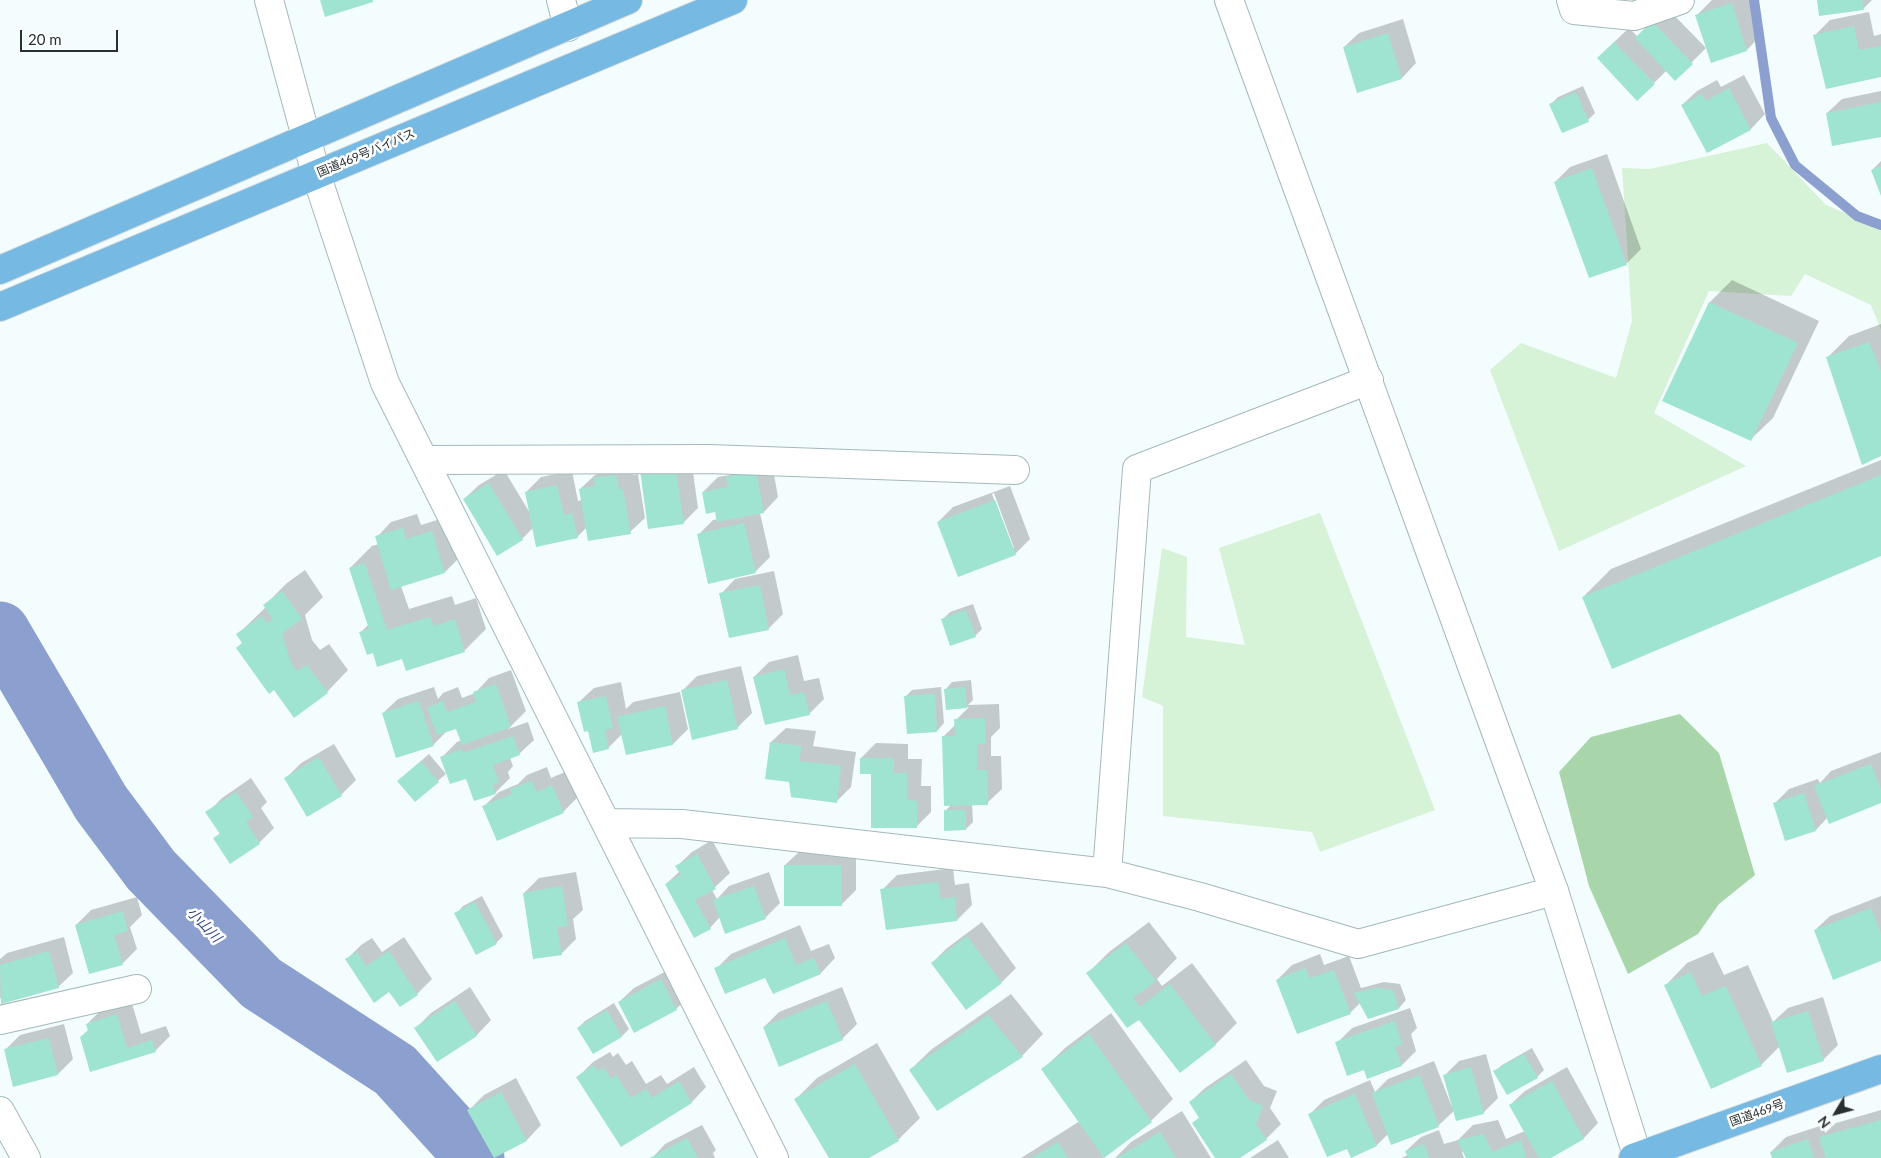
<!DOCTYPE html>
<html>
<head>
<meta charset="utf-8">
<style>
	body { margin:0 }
	#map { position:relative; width:1881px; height:1158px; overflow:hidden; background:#f4fdfe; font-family:Lato,sans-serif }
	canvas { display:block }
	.north { position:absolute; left:1811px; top:1088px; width:50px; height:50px; -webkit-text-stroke:4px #fff; paint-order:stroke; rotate:233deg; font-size:14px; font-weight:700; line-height:20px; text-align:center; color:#283031 }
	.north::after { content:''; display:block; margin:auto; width:18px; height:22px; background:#283031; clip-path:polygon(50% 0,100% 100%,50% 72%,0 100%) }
	.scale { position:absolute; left:20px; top:30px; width:98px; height:22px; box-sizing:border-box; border:2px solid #283031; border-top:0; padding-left:6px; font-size:15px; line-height:18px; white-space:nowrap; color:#283031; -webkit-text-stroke:4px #fff; paint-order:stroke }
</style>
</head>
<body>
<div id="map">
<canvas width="1881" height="1158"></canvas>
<div class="north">N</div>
<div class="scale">20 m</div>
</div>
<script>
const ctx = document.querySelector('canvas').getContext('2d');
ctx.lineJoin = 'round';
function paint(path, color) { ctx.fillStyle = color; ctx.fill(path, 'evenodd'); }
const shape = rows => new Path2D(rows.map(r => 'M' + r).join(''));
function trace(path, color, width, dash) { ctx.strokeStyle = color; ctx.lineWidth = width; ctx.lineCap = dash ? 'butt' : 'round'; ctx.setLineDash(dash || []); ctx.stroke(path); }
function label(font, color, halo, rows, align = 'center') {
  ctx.font = font + ' Lato,"Noto Sans JP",sans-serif'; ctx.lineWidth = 5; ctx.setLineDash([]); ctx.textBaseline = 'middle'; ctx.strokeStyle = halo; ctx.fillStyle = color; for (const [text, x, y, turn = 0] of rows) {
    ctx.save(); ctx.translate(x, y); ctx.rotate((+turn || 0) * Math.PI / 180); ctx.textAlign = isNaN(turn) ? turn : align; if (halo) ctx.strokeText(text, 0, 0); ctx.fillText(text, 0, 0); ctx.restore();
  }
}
paint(shape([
	[1767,143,1826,205,1881,228,1881,330,1871,305,1805,274,1791,296,1709,291,1654,413,1746,466,1559,551,1490,370,1521,343,1616,378,1632,321,1622,168,1650,169],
	[1320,513,1435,810,1320,852,1312,832,1163,816,1163,706,1142,697,1162,548,1187,557,1186,637,1245,645,1219,548]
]), '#d6f2d7');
paint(shape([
	[1680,714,1719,753,1755,875,1719,904,1698,934,1628,974,1589,886,1559,772,1591,737]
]), '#a9d5ab');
paint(shape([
	[1712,0,1750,0,1761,35,1747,50,1697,15],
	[1818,0,1872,0,1863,9],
	[1667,8,1706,48,1675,79,1667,70,1654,83,1613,43,1629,28,1638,37],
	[1869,12,1874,36,1881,34,1881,75,1815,35,1830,20],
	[1403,19,1416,63,1402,78,1344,47,1359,33],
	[1744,75,1765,114,1751,129,1708,152,1682,105,1697,91,1717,80,1721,87],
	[1583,86,1595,113,1588,120,1551,104,1558,97],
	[1881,91,1881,136,1827,113,1842,99],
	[1607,154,1641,249,1626,264,1555,182,1570,167],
	[1881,161,1881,193,1872,170],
	[1732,280,1819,321,1773,418,1751,439,1663,400,1710,302],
	[1881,324,1881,454,1827,358,1849,336],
	[690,451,698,508,683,523,642,470],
	[771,457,778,497,764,512,760,513,770,557,755,572,698,535,713,520,718,519,716,510,703,492,718,477,730,475,743,463],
	[1881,460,1881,555,1583,597,1611,569],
	[631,461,633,475,638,474,645,518,630,532,587,527,577,537,534,527,522,539,464,499,479,485,504,470,530,513,526,492,541,477,572,471,578,501,582,500,580,489,595,475,601,473,610,464],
	[1010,486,1030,539,1015,554,938,522,953,507],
	[994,493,1014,548,1012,548,992,494],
	[417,514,421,525,447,517,459,558,445,572,401,586,409,609,452,596,455,605,476,598,486,629,464,651,403,657,374,652,361,632,369,624,350,568,372,546,379,544,377,537,391,522],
	[305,570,323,597,305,615,312,640,320,650,329,644,348,670,327,692,243,642,238,634,266,607,265,605,287,583],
	[774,571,783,614,768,629,721,594,735,579],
	[973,604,982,629,975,636,943,619,950,612],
	[798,655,804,681,819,678,824,699,809,714,754,677,769,662],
	[741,666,752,713,737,728,682,691,697,676],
	[511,670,526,711,508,729,528,722,534,740,519,754,510,758,513,766,508,772,510,778,495,793,466,778,442,757,457,742,462,740,457,727,448,730,433,745,383,713,398,699,434,687,438,699,443,693,458,687,462,698,475,693,489,678],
	[971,680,973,700,968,705,999,704,1000,728,991,737,991,756,1001,756,1002,789,987,803,972,804,973,822,966,829,945,811,952,804,944,736,956,724,956,720,969,707,947,709,945,690,952,682],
	[621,682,626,709,633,702,680,692,688,729,673,744,627,754,622,734,608,748,589,730,579,702,594,688],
	[941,687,944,723,937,731,905,697,912,690],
	[786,728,816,731,813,746,856,752,851,787,836,802,791,781,771,742],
	[876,743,908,744,908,759,922,759,921,786,931,786,931,812,916,827,861,758],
	[334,744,356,780,341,795,286,778,301,763],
	[1881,752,1881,802,1828,817,1816,830,1786,839,1774,804,1789,789,1818,779,1820,783,1831,771],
	[429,754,446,774,415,800,406,774],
	[547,767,551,778,567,771,578,797,563,812,484,806,499,792,518,784,527,775],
	[251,778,267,802,261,808,274,828,259,843,231,862,215,838,220,833,207,813,222,798],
	[712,840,730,873,712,890,717,899,729,886,769,872,780,903,765,918,720,917,710,928,666,884,680,871,677,866,692,852],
	[800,851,856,851,856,890,841,905,785,865],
	[953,868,955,885,969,883,972,905,957,920,882,890,897,875],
	[576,872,583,910,573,919,576,939,561,954,524,893,539,878],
	[482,896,503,936,496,943,456,914,463,906],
	[1881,896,1881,959,1815,930,1830,916],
	[137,897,142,915,130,927,137,949,122,964,76,925,91,910],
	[982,922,1016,968,1002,982,932,963,947,948],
	[1149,922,1177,958,1157,979,1162,986,1192,963,1237,1023,1216,1044,1180,1071,1139,1018,1087,974,1109,952],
	[800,925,811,951,829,944,835,958,821,973,773,993,766,976,716,969,731,954],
	[64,937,73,973,58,987,2,1002,0,997,0,959,7,953],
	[404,937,432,979,417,994,390,990,347,959,361,945,372,938,382,952],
	[1713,952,1724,975,1748,965,1773,1022,1788,1008,1823,997,1838,1045,1823,1060,1780,1046,1761,1065,1666,985,1687,963],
	[1320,954,1324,965,1349,956,1361,988,1384,982,1400,984,1406,1000,1399,1008,1368,1018,1360,1003,1350,1013,1277,980,1292,965],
	[676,966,691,995,676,1009,619,1002,634,988],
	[470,987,491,1020,477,1035,438,1060,416,1028,431,1013],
	[842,987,857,1024,842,1039,764,1027,779,1012],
	[1011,994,1043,1034,1022,1056,910,1070,932,1049],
	[131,1000,141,1034,166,1026,170,1036,155,1051,91,1070,81,1037,89,1029,87,1024,102,1009],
	[614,1003,629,1029,622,1036,593,1053,578,1028,585,1021],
	[1410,1008,1417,1028,1411,1034,1416,1051,1402,1065,1365,1068,1337,1043,1352,1028],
	[1111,1013,1173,1099,1151,1121,1103,1158,1021,1158,1080,1121,1043,1069,1065,1048],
	[64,1024,73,1059,58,1074,14,1085,5,1050,20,1035],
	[877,1043,920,1118,898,1140,867,1158,830,1158,796,1099,817,1078],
	[1532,1048,1544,1070,1537,1077,1494,1072,1502,1065],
	[610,1052,613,1057,618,1053,626,1065,632,1061,646,1084,661,1075,667,1084,694,1067,706,1087,692,1102,622,1145,578,1077,593,1062],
	[1486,1054,1498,1098,1483,1113,1455,1110,1438,1126,1388,1134,1377,1145,1348,1147,1310,1114,1324,1100,1370,1080,1375,1092,1388,1079,1434,1061,1452,1107,1454,1107,1445,1075,1459,1061],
	[1246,1060,1264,1086,1277,1091,1270,1108,1281,1124,1266,1139,1238,1158,1216,1158,1193,1123,1200,1117,1190,1102,1205,1088],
	[1567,1067,1598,1123,1584,1138,1548,1158,1467,1158,1464,1151,1462,1152,1464,1158,1401,1158,1408,1155,1406,1151,1421,1137,1439,1130,1444,1144,1458,1140,1473,1125,1498,1120,1506,1139,1525,1131,1510,1105,1525,1091],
	[516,1078,541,1125,527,1140,495,1157,469,1110,484,1095],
	[1881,1110,1881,1158,1773,1158,1771,1152,1786,1137,1823,1125,1825,1133,1836,1123],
	[1182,1111,1211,1158,1115,1158,1131,1142],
	[702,1125,716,1150,713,1153,715,1158,649,1158,653,1157,665,1144],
	[1278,1140,1289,1158,1250,1158]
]), '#0003');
trace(shape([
	[1754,0,1771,118,1795,165,1857,216,1881,225]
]), '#8ba0cf', 10);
trace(shape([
	[0,631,101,803,151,870,261,983,395,1070,475,1158]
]), '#8ba0cf', 59);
paint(shape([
	[320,0,373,0,373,2,325,17],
	[1817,0,1862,0,1864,10,1819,16],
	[1732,3,1747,51,1711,63,1695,15],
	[1652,21,1693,64,1675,81,1635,38],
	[1854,26,1859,50,1881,46,1881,77,1826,89,1813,35],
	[1388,33,1402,79,1357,93,1343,47],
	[1614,42,1655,84,1637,101,1597,58],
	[1729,88,1751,130,1707,153,1681,105,1702,94,1706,101],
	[1576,92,1589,122,1562,133,1549,104],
	[1881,102,1881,137,1832,146,1826,113],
	[1881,166,1881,196,1871,170],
	[1592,168,1627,265,1589,278,1554,182],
	[1709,302,1798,343,1751,441,1662,401],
	[1869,342,1881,371,1881,456,1862,465,1826,357],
	[675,465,684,524,648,529,640,470],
	[756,471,764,513,717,522,715,512,706,514,702,492,728,487,726,477],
	[616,475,619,489,623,489,631,534,588,541,579,489,595,486,594,478],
	[1881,475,1881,556,1612,669,1582,597],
	[489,483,523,540,497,556,463,499],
	[557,485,564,515,572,513,578,538,536,547,525,492],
	[995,500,1016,555,958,577,937,522],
	[744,523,756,573,708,584,697,534],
	[403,528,406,539,432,531,445,573,391,590,375,536],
	[365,563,387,630,430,617,434,626,455,619,465,652,406,671,402,659,377,667,373,653,367,655,359,632,369,629,349,568],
	[760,585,769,630,729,638,719,593],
	[282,591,302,619,282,634,291,663,297,671,307,665,328,693,294,718,274,690,269,694,236,648,242,643,236,634,262,616,267,623,273,619,263,605],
	[966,610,976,637,950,646,941,619],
	[784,669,790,695,804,692,810,715,765,725,753,677],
	[727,680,738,729,692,740,681,690],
	[496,684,511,727,462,745,456,729,437,735,427,708,443,701,447,712,476,702,473,692],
	[965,687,967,708,946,710,944,689],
	[935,694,937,732,907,734,904,696],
	[606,696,613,728,605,730,609,749,593,753,588,731,584,732,577,702],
	[419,701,434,746,396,758,382,713],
	[665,706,673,745,626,755,617,717],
	[985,718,986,744,977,744,977,770,987,770,988,805,944,806,942,736,955,736,954,719],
	[513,736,520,755,493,765,499,782,493,785,496,794,474,801,466,779,450,784,440,757,462,749,463,753],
	[770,742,802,746,799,761,841,766,837,803,791,797,789,782,765,779],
	[319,757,342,796,307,817,284,778],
	[860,758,894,758,894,773,907,773,907,800,917,801,917,828,871,828,871,774,860,774],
	[421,761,439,782,415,802,397,781],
	[1871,764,1881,789,1881,803,1829,824,1814,786],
	[532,781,537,792,552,785,564,813,497,841,482,806,512,794,510,789],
	[236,792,253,817,246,822,260,844,230,864,213,838,220,834,205,812],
	[1804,793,1816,831,1785,841,1773,803],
	[944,810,966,810,966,830,944,831],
	[697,854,716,889,695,900,711,929,694,938,665,884,681,875,675,866],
	[784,865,841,865,842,906,784,906],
	[938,882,941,899,955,897,957,921,886,930,880,889],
	[562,886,568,926,557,927,562,955,533,959,523,893],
	[754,886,766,919,725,934,713,900],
	[475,902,497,944,476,955,454,913],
	[1871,908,1881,934,1881,961,1833,980,1814,930],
	[123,911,128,931,114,935,123,965,89,974,75,925],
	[967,936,1002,983,966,1010,931,963],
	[785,938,796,965,814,958,821,974,773,994,765,978,725,994,714,968],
	[1126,943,1156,981,1133,998,1140,1007,1170,984,1216,1045,1180,1073,1139,1020,1127,1028,1086,973],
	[49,951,59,988,1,1004,0,965],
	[389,951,418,995,400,1007,389,992,374,1003,345,959,357,952,366,966],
	[1305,968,1310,978,1334,970,1351,1014,1297,1034,1276,980],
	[1691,972,1702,996,1726,986,1762,1066,1711,1089,1664,985],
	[661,979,677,1010,634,1033,618,1002],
	[1376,988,1393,990,1399,1009,1368,1019,1354,993],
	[455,1001,477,1036,437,1062,414,1028],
	[827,1001,843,1040,779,1067,763,1027],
	[607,1010,622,1037,593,1054,577,1028],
	[1808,1011,1824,1061,1787,1073,1771,1022],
	[117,1014,127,1048,152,1040,156,1052,90,1072,80,1037,88,1031,86,1024],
	[988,1015,1023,1057,937,1111,909,1070],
	[1395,1021,1402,1044,1395,1047,1402,1066,1367,1079,1364,1070,1347,1076,1335,1042],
	[1089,1034,1152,1122,1104,1158,1041,1069],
	[49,1038,58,1075,13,1087,4,1049],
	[1524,1054,1538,1078,1507,1095,1493,1071],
	[855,1064,899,1141,869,1158,829,1158,794,1099],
	[594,1065,598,1071,603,1067,611,1079,616,1075,631,1098,646,1089,652,1098,679,1081,692,1103,621,1147,576,1077],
	[1471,1067,1484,1114,1456,1121,1443,1075],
	[1231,1074,1249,1100,1263,1106,1256,1124,1267,1140,1240,1158,1215,1158,1192,1123,1199,1118,1189,1102],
	[1420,1075,1439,1127,1391,1145,1372,1093],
	[1552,1081,1584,1139,1551,1158,1539,1158,1509,1105],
	[501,1092,527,1141,494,1158,467,1110],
	[1355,1094,1377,1146,1351,1158,1347,1149,1327,1157,1308,1114],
	[1881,1120,1881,1158,1826,1158,1819,1137],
	[1160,1132,1176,1158,1117,1158],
	[1484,1134,1492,1152,1521,1140,1526,1158,1466,1158,1457,1140],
	[687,1138,698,1158,650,1158],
	[1808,1139,1814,1158,1772,1158,1770,1152],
	[1058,1142,1068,1158,1032,1158],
	[1424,1144,1429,1158,1408,1158,1405,1151]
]), '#9fe3d1');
const street = shape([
	[269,0,316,174,385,383,774,1158],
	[561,0,568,27],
	[1571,0,1574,10,1634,16,1680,0],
	[424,460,709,459,1015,470],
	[606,823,682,824,1107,873,1200,897,1358,944,1554,891],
	[1107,873,1137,469,1369,380],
	[0,1020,137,989],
	[0,1111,26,1158]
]);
const secondary = shape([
	[1229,0,1554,891,1638,1158]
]);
const highway = shape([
	[0,270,628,0],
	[0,307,733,0],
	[1633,1158,1881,1069]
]);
trace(street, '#a3b8bb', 30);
trace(secondary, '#a3b8bb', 30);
trace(highway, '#d8dada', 30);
trace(street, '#fff', 28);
trace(secondary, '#fff', 28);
trace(highway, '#76bae3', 28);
label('12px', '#283031', '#fff', [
	["国道469号バイパス",366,153,-23],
	["国道469号",1757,1113,-20]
]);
label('italic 14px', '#324884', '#fff', [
	["小山川",204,925,46]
]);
</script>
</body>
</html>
